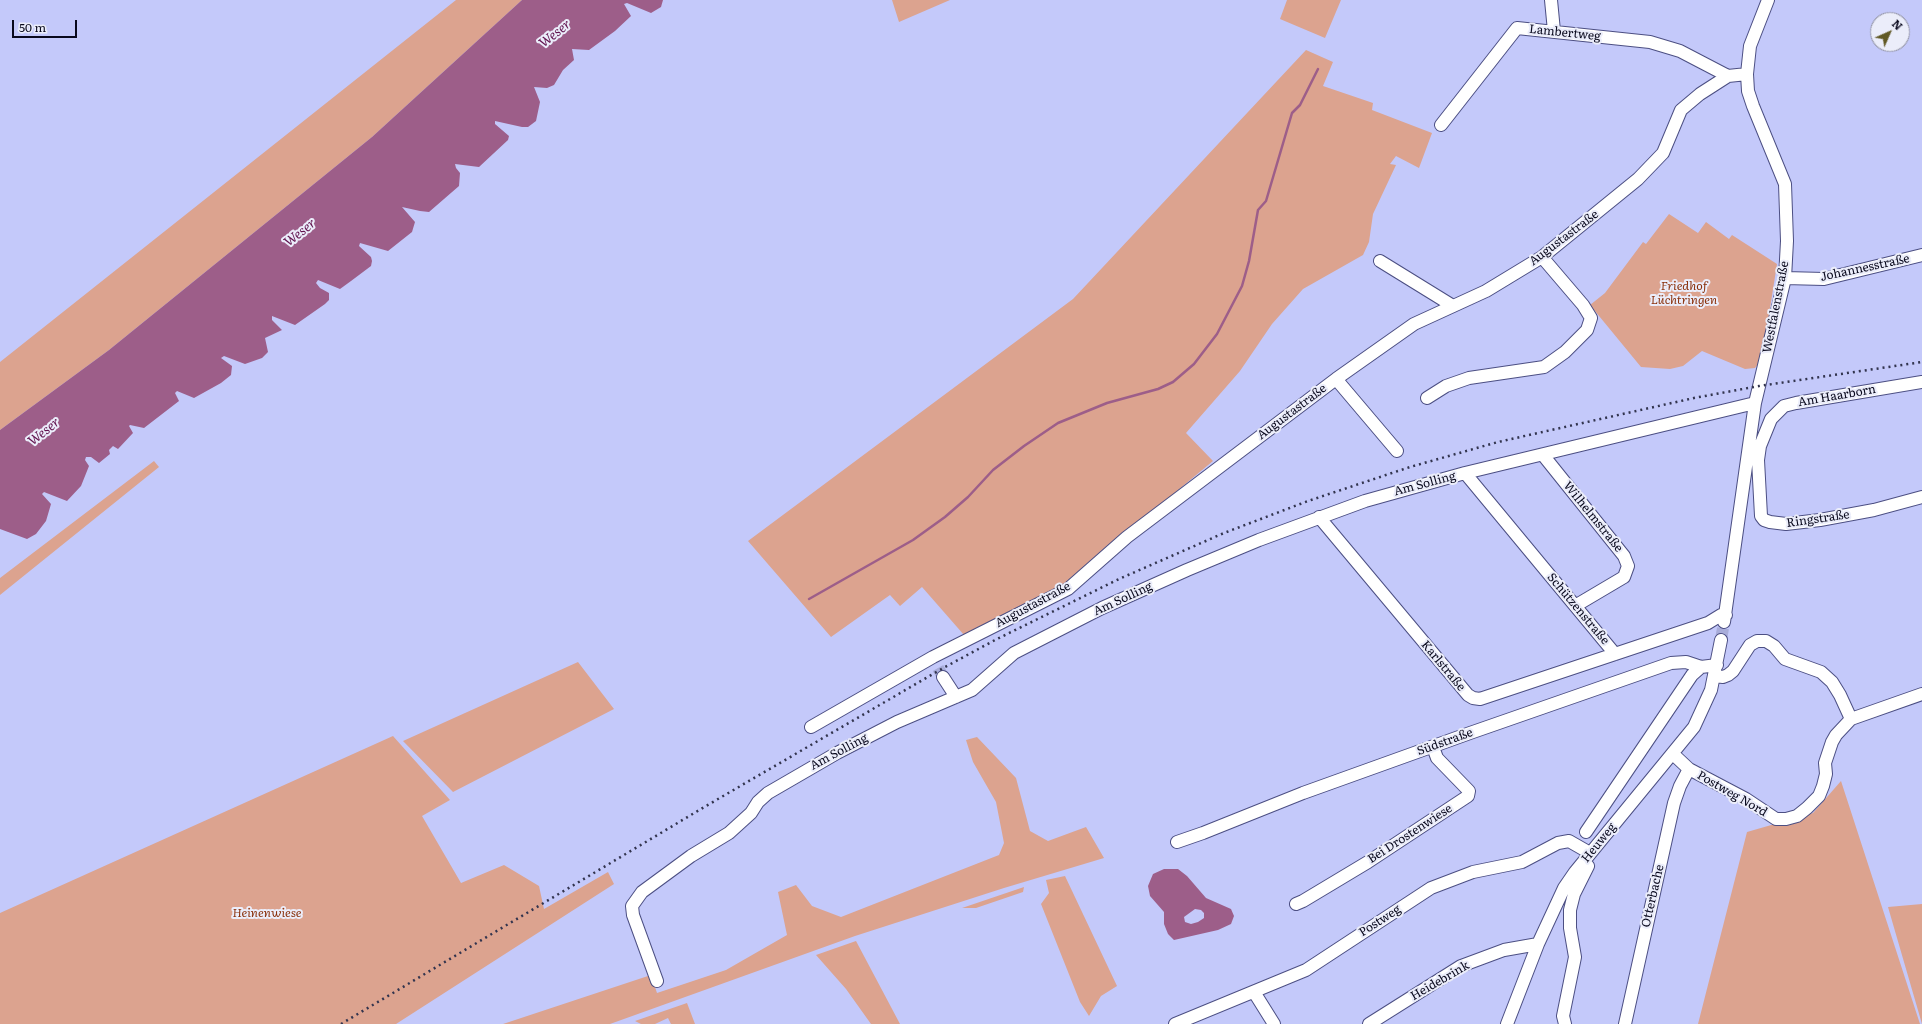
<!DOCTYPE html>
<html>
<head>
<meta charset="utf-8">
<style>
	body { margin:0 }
	#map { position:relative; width:1922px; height:1024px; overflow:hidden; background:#c4c9fa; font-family:Literata,serif }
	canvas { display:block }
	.north { position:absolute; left:1870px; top:12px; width:40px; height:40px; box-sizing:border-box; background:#ebedfa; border:1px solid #9192a2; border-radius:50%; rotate:45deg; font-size:11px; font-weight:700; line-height:16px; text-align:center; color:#09091d }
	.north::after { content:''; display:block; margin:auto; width:14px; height:18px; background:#615925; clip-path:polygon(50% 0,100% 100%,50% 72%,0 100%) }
	.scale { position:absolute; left:12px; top:20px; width:65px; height:18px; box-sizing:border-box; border:2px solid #09091d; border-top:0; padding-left:5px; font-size:12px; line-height:14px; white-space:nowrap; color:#09091d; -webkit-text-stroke:3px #ebedfa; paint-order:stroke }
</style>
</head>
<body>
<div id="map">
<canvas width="1922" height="1024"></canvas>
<div class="north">N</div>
<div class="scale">50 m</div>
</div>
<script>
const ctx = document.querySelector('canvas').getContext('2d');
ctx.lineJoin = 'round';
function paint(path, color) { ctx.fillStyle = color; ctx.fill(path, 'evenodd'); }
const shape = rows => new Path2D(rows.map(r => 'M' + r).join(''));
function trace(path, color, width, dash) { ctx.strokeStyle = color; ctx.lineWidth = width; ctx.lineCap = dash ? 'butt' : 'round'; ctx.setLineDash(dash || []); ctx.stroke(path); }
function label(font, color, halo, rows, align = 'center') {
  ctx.font = font + ' Literata,serif'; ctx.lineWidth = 4; ctx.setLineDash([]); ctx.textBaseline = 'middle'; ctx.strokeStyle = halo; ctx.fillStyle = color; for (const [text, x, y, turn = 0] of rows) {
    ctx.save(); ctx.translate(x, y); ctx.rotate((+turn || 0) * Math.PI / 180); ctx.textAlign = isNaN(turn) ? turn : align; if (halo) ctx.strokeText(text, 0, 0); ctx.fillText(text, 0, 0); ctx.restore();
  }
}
paint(shape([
	[456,0,522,0,372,137,109,350,0,430,0,362],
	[892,0,950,0,899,22],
	[1287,0,1341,0,1325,38,1280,19],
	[1306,50,1333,62,1323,86,1373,103,1372,110,1432,133,1419,168,1396,156,1390,164,1396,165,1373,214,1369,242,1363,255,1303,289,1272,324,1240,371,1186,433,1213,461,1064,585,964,635,922,587,900,606,890,595,831,637,748,541,1073,299],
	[1669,214,1698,233,1706,222,1729,239,1732,235,1777,264,1762,359,1755,368,1745,369,1702,351,1683,366,1670,369,1641,367,1590,305,1605,293,1643,242,1646,244],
	[154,461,159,467,0,595,0,578],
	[578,662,614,709,453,792,403,741],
	[393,736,450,800,422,816,461,883,504,865,539,886,544,909,608,872,614,884,396,1024,0,1024,0,913],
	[977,737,1016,778,1030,831,1048,841,1086,827,1104,858,1004,888,855,936,610,1024,503,1024,651,975,657,993,726,970,787,935,778,892,796,885,812,906,841,917,999,855,1004,843,996,802,973,762,966,740],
	[1841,781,1920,1024,1698,1024,1747,832,1813,813],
	[1065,876,1117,986,1101,996,1089,1016,1080,1002,1041,904,1049,893,1046,880],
	[1024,887,1023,892,976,908,962,908],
	[1922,904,1922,1024,1888,907],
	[856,941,891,1007,900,1024,871,1024,846,989,816,955],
	[687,1003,695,1024,671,1024,668,1018,655,1024,641,1024,635,1021]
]), '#dca38f');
paint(shape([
	[522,0,663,0,661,7,651,13,627,3,624,4,631,16,615,31,589,50,572,49,574,60,563,70,554,85,547,88,534,87,540,102,536,121,528,127,522,127,495,121,495,124,509,136,508,140,479,167,455,164,456,168,460,173,459,186,429,212,420,211,402,207,415,222,412,232,388,251,360,243,359,246,371,257,372,261,371,266,351,281,340,289,318,280,316,283,320,288,329,293,329,300,325,304,295,325,272,316,272,320,282,330,265,338,268,352,262,358,245,364,224,356,221,358,232,366,231,375,221,383,194,398,177,391,175,393,179,401,144,428,130,425,129,426,133,433,118,449,113,446,109,450,110,454,99,463,91,457,86,457,85,460,89,466,81,486,67,501,44,492,42,494,51,504,46,521,36,534,27,539,0,529,0,430,109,350,372,137],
	[1164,869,1178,869,1187,876,1206,898,1231,909,1234,916,1231,924,1218,930,1174,940,1168,934,1164,924,1164,912,1150,896,1148,886,1153,874],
	[1195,909,1201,910,1204,913,1204,918,1198,922,1191,924,1185,922,1184,917]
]), '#9d5e89');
trace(shape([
	[809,599,913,540,945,517,968,497,993,470,1024,446,1058,423,1107,403,1158,389,1173,382,1194,364,1217,334,1242,286,1249,261,1258,210,1266,201,1292,113,1300,105,1318,69]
]), '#9d5e89', 2.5);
trace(shape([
	[1721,640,1724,622],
	[938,668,943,677]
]), '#a8acd9', 12, [12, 6]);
const minor = shape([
	[1551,0,1554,31],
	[1441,125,1517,28,1650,42,1680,51,1728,76],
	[1380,261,1453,306],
	[1785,278,1824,279,1922,255],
	[1336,379,1397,451],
	[1427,398,1446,386,1469,378,1544,367,1565,352,1587,330,1591,318,1583,305,1542,257],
	[1752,446,1760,446,1771,419,1784,406,1796,403,1922,382],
	[1760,446,1758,460,1761,516,1764,520,1770,522,1786,524,1820,520,1874,510,1922,497],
	[1543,455,1624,556,1628,566,1624,577,1575,606],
	[1465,473,1615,654],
	[1319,517,1468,695,1473,698,1480,699,1708,623,1721,615,1726,615],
	[1724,622,1755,403,1785,278,1787,241,1785,184,1753,106,1748,91,1747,74,1750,46,1768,0],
	[1714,676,1723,677,1728,675,1733,671,1750,645,1757,641,1766,641,1774,646,1785,659,1821,672,1832,682,1840,695,1851,719],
	[943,677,956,697],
	[811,727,933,657,1068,589,1127,537,1336,379,1414,324,1486,291,1542,257,1638,179,1663,153,1681,110,1700,94,1728,76,1747,74],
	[1673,754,1689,769,1746,799,1776,819,1786,819,1797,816,1807,808,1819,796,1823,786,1826,774,1825,763,1832,742,1836,735,1851,719,1922,694],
	[1586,832,1692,675,1701,667],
	[1177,842,1203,833,1303,793,1470,733,1671,663,1686,662,1701,667,1717,665],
	[1296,904,1303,901,1368,862,1468,796,1469,791,1437,758,1433,747],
	[657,981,633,915,632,906,642,892,691,856,729,833,751,813,758,802,768,793,837,753,897,722,972,690,1014,653,1102,608,1187,570,1259,540,1365,501,1465,473,1755,403],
	[1254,992,1274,1024],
	[1175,1024,1306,970,1431,888,1473,872,1522,862,1558,843,1569,841,1590,853],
	[1369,1024,1461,966,1504,950,1538,944],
	[1507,1024,1538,944,1564,888,1575,872,1694,727,1711,690,1721,640],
	[1565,1024,1563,1016,1575,957,1570,928,1570,910,1574,894,1588,866,1584,862],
	[1625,1024,1674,803,1680,786,1689,769]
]);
trace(minor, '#4c4f83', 14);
trace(minor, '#fff', 12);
trace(shape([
	[341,1024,706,806,945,667,997,639,1119,579,1224,533,1308,501,1410,467,1498,442,1694,398,1759,386,1922,362]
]), '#32344e', 2.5, [2, 4]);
label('12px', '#09091d', '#ebedfa', [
	["Lambertweg",1565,33,6],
	["Augustastraße",1564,238,-37],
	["Johannesstraße",1865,268,-12],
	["Westfalenstraße",1776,307,-79],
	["Am Haarborn",1837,396,-10],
	["Augustastraße",1292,412,-37],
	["Am Solling",1425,484,-15],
	["Wilhelmstraße",1593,517,51],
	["Ringstraße",1818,519,-8],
	["Am Solling",1123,599,-25],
	["Augustastraße",1033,605,-28],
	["Schützenstraße",1578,609,50],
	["Karlstraße",1443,666,50],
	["Südstraße",1445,742,-20],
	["Am Solling",839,752,-28],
	["Postweg Nord",1732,794,30],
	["Bei Drostenwiese",1410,834,-33],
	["Heuweg",1599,843,-51],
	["Otterbache",1653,896,-77],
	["Postweg",1380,921,-33],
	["Heidebrink",1440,981,-30]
]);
label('italic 12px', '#8a310c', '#ebedfa', [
	["Friedhof",1684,286],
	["Lüchtringen",1684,300],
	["Heinenwiese",267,913]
]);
label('italic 13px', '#61124e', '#ebedfa', [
	["Weser",555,34,-38],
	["Weser",300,233,-38],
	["Weser",44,432,-38]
]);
</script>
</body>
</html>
